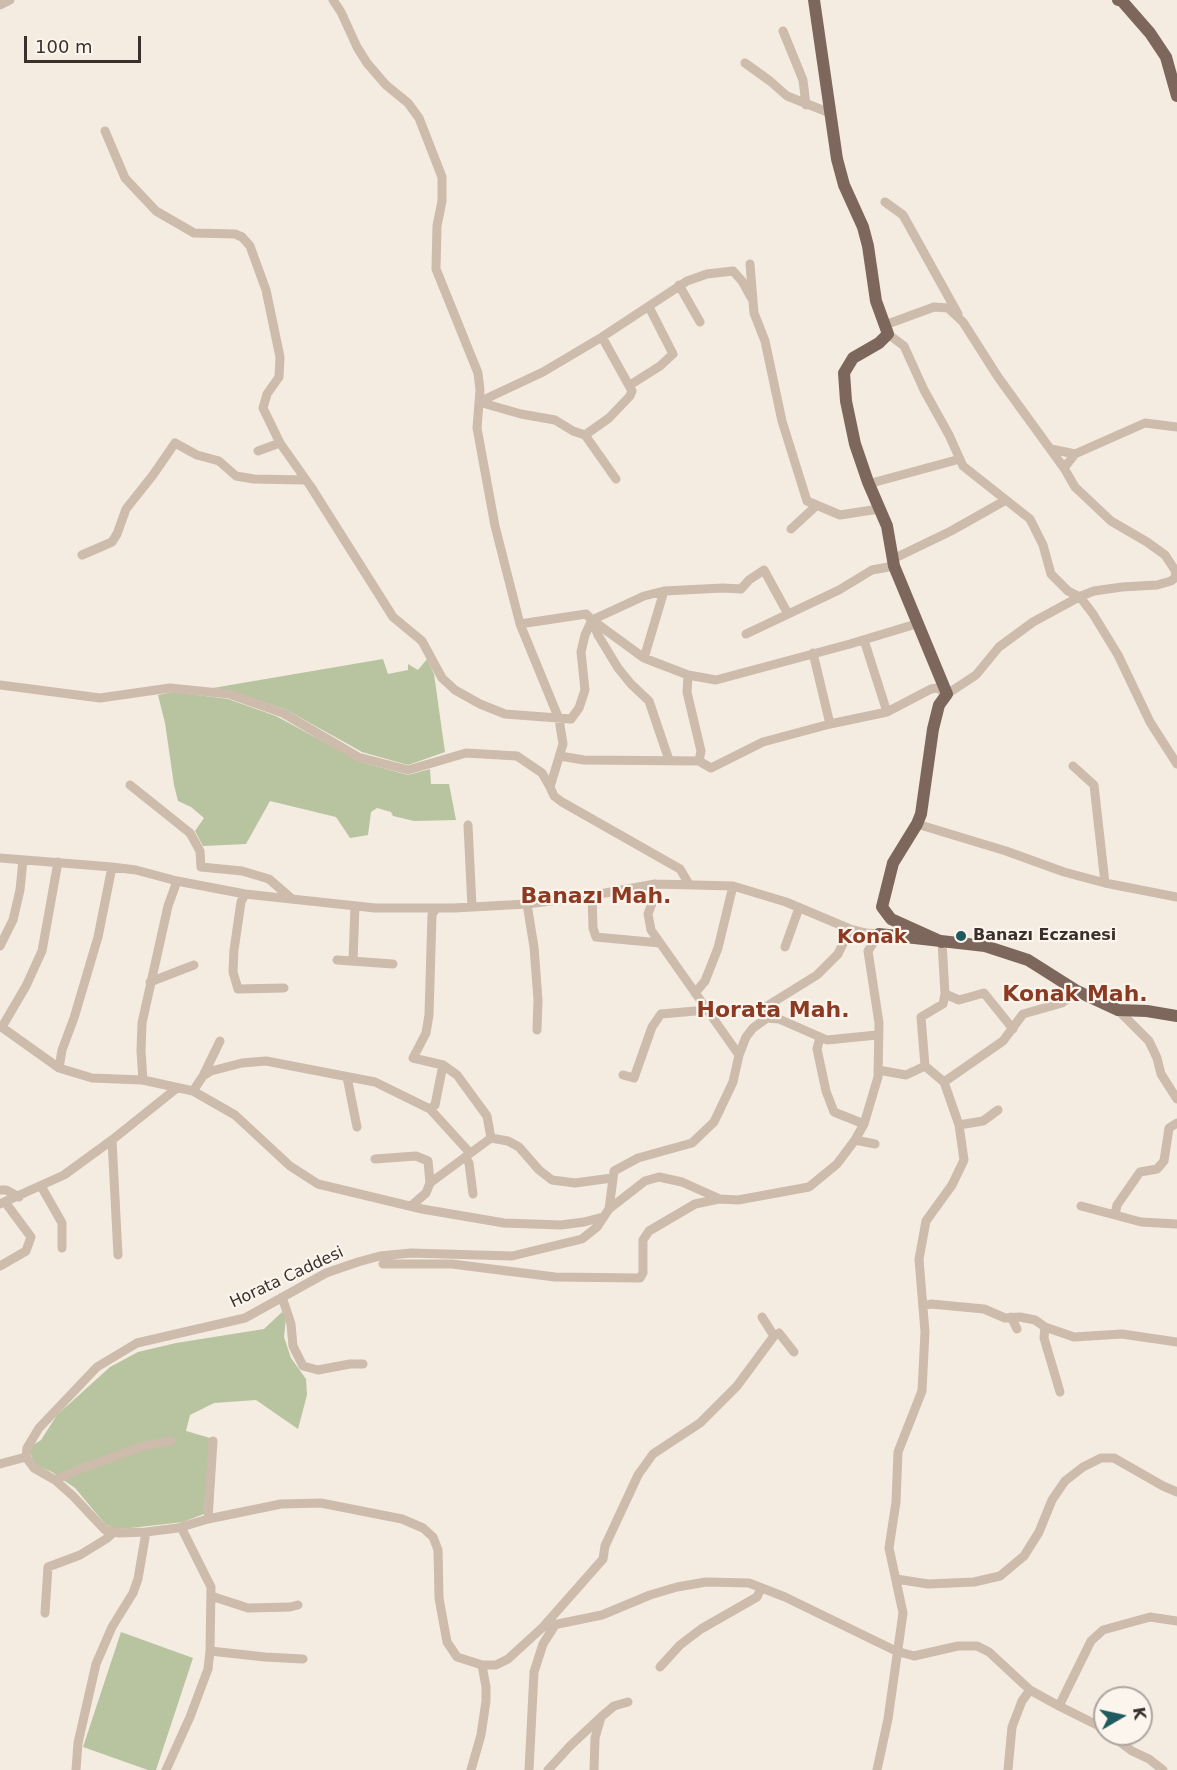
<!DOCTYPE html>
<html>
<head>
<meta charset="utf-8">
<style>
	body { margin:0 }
	#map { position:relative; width:1177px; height:1770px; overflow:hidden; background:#f4ebe1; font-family:"DejaVu Sans",sans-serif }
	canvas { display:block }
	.north { position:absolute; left:1093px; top:1686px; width:60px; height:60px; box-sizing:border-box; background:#fbf5ee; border:2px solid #aea6a0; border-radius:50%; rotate:81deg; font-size:16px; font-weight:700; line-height:24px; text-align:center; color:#3b302b }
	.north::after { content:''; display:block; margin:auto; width:21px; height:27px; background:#1f5a5e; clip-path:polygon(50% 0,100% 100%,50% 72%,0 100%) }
	.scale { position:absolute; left:24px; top:36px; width:117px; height:27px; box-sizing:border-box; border:3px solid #3b302b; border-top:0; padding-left:8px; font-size:18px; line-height:21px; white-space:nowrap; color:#3b302b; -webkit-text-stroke:4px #fbf5ee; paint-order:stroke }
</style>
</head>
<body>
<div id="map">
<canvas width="1177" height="1770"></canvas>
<div class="north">K</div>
<div class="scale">100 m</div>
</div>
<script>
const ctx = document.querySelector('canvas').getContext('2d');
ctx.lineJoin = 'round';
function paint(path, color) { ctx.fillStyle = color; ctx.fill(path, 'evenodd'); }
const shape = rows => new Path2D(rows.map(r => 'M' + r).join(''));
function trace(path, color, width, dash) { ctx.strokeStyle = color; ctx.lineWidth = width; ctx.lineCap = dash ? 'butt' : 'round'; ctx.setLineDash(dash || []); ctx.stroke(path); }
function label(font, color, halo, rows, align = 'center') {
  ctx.font = font + ' "DejaVu Sans",sans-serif'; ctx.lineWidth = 4.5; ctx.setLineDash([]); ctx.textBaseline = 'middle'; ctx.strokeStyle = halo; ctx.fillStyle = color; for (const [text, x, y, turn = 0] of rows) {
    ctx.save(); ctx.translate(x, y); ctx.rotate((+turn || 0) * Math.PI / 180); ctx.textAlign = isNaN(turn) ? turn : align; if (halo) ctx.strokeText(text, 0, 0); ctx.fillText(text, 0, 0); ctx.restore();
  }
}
paint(shape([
	[383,659,388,674,408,670,408,664,418,670,427,659,434,674,445,752,408,765,362,752,285,709,232,691,213,688],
	[173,692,228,699,276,716,361,762,408,775,430,769,431,784,449,784,456,820,414,821,393,816,391,812,377,808,371,812,368,835,350,838,336,817,270,801,246,844,203,846,195,831,204,818,191,807,178,801,174,785,165,723,158,695],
	[282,1312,286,1317,284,1337,291,1358,306,1379,307,1395,298,1429,256,1400,214,1403,190,1415,186,1431,210,1438,204,1514,183,1522,122,1529,114,1528,106,1525,75,1488,52,1472,36,1465,32,1458,30,1452,33,1445,41,1440,57,1415,110,1367,138,1352,176,1343,264,1329],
	[121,1632,193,1658,156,1770,148,1770,83,1747]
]), '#b8c4a0');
trace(shape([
	[333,0,341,12,357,47,367,63,386,85,408,103,419,118,442,177,442,201,437,226,436,269,478,373,480,390,477,428,495,526,520,624,559,719,563,744,550,787,554,796,562,802,680,869,689,884],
	[0,5,10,0],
	[783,31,803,80,806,105],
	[745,63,770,81,787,96,830,113],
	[105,131,125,178,156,211,194,233,235,234,242,237,250,246,266,290,280,357,279,377,267,394,263,408,280,443],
	[885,202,903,215,958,314],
	[750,264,754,313,765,341,782,421,807,501,840,515,879,509],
	[679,285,700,322],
	[888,334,904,346,924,390,949,435,963,466,1030,519,1043,545,1051,574,1068,591,1080,597,1093,614,1118,655,1150,722,1177,764],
	[630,385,660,366,673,354,649,307],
	[479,402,543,372,602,337,687,281,707,274,733,271,742,281,752,299],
	[479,402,521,414,555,420,573,431,585,435,609,418,630,396,632,391,602,337],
	[585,435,616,479],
	[1051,449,1075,454],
	[258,451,280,443,311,487,393,617,422,641,442,678,455,690,480,704,505,714,571,719,579,708,585,690,581,652,585,635,592,620,644,596,664,591,723,588,741,589,749,580,764,570,788,614],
	[1064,468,1075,454,1145,423,1177,427],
	[868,484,960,459],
	[791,529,816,506],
	[82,555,112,542,117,534,126,509,153,475,175,443,197,455,219,461,236,476,254,479,306,480],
	[893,559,951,531,1006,500],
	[592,620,598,635,618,668,631,684,649,701,669,760],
	[520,624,586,614,592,620,644,658,688,675,716,680,850,644,916,624],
	[746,634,839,590,872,570,894,566],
	[864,640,887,712],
	[813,653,830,724],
	[644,658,664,591],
	[688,675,687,692,701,751,699,761],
	[0,685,100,698,170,688,229,694,283,713,358,757,408,770,466,753,517,756,542,773,550,787],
	[560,756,584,760,699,761,711,768,763,742,830,724,887,712,931,689,937,688,947,694,976,675,999,647,1033,622,1081,596,1094,591,1122,587,1157,585,1171,581,1176,577,1175,570,1165,555,1147,542,1111,521,1075,487,1064,468,998,377,963,322,948,308,934,307,885,325],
	[1073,766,1094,785,1105,883],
	[130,785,190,833,200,851,201,867,242,871,269,879,292,899],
	[917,824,1006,851,1064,872,1105,883,1177,897],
	[468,825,472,907],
	[0,858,112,867,136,870,177,881,245,894,375,908,454,908,527,904,583,897,655,884,733,886,786,902,850,929,866,933,879,934],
	[245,894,241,902,234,950,233,972,238,989,284,988],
	[592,895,593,928,596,937,660,943],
	[527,904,534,947,538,1000,537,1030],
	[850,929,838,954,817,975,767,1006,767,1018,779,1019,827,1040,877,1035],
	[0,946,13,920,20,890,23,860],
	[785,947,799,908],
	[337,960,393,964],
	[353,961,355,906],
	[150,982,194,965],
	[695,993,705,981,718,948,733,886],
	[945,994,959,1000,984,993,1013,1029],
	[1118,1010,1149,1041,1157,1058,1161,1074,1177,1099],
	[0,1026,59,1068,92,1078,143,1080,193,1091,235,1115,290,1166,318,1184,422,1209,504,1223,561,1225,584,1222,603,1217],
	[2,1027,26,986,42,951,58,862],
	[820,1038,817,1049,826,1091,834,1112,864,1124],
	[739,1055,746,1037,753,1028,767,1018],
	[925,1066,944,1082],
	[59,1068,62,1050,74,1018,98,937,112,867],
	[878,1070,906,1075,925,1066,921,1017,943,1004,945,994,942,942],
	[623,1075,634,1078,652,1027,661,1014,707,1010],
	[203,1076,220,1041],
	[347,1077,357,1127],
	[143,1080,141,1051,142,1023,168,906,177,881],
	[193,1091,203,1076,211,1071,242,1063,266,1061,375,1082,430,1109,470,1153],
	[430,1109,435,1105,443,1065,413,1058,426,1033,429,1015,432,915,436,908],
	[959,1125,983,1121,998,1110],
	[491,1138,508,1141,519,1147,539,1170,552,1180,575,1183,612,1178],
	[112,1140,118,1255],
	[855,1140,875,1144],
	[465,1157,469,1163,473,1194],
	[375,1159,416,1156,428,1161,430,1183,426,1193,411,1206],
	[430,1183,491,1138,487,1116,457,1075,443,1065],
	[41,1186,62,1223,62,1248],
	[0,1190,6,1190,19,1197],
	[0,1204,64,1175,112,1140,177,1088],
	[1081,1206,1115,1215,1117,1205,1140,1172,1157,1169,1164,1161,1169,1128,1177,1123],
	[609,1209,614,1171,638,1158,692,1143,714,1122,733,1082,739,1055,651,930,648,914,654,898,655,884],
	[1115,1215,1141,1222,1177,1224],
	[383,1264,452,1264,555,1277,640,1278,643,1273,643,1240,649,1231,695,1204,719,1199],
	[0,1266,26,1251,31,1237,5,1202],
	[282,1297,291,1324,293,1346,303,1366,318,1370,350,1364,363,1364],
	[923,1306,931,1304,984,1309,1005,1318,1020,1317,1035,1320,1045,1327,1044,1338,1060,1392],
	[762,1317,774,1336],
	[1011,1317,1017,1329],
	[1045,1327,1074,1337,1122,1334,1177,1342],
	[26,1457,34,1468,55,1480,73,1496,105,1530,119,1533,146,1532,178,1528,208,1519,281,1504,321,1503,402,1519,423,1528,433,1537,438,1550,439,1598,447,1642,457,1657,482,1665,496,1665,508,1659,543,1627,602,1615,650,1595,677,1587,706,1582,749,1583,785,1597,896,1651,914,1656,958,1646,977,1646,989,1652,1030,1690,1059,1706,1091,1641,1103,1630,1150,1617,1177,1621],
	[26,1457,27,1448,39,1428,97,1367,137,1343,245,1318,326,1273,358,1262,380,1256,411,1253,512,1256,582,1239,597,1227,609,1209,645,1181,659,1177,682,1182,720,1199,738,1200,809,1187,837,1164,855,1140,864,1124,878,1077,879,1023,868,951,879,934],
	[0,1464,26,1457],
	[55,1480,80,1469,144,1446,171,1441],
	[208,1519,213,1441],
	[896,1579,928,1584,974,1582,1000,1576,1024,1556,1039,1532,1052,1500,1065,1481,1083,1467,1101,1458,1114,1458,1163,1486,1177,1492],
	[211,1596,248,1608,290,1607,298,1605],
	[45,1613,48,1567,80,1555,106,1539,114,1532],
	[543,1627,603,1559,605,1546,638,1475,653,1454,700,1423,737,1386,774,1336,779,1333,794,1352],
	[210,1651,265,1657,303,1659],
	[660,1667,680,1645,701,1629,757,1597,761,1588],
	[1059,1706,1097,1725,1105,1731],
	[601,1717,614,1706,628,1702],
	[1109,1734,1132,1751,1149,1759,1163,1770],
	[76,1770,78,1743,96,1664,112,1627,133,1593,138,1579,146,1532],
	[166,1770,190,1717,208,1669,210,1651,211,1587,181,1527],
	[471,1770,481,1735,486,1701,486,1687,482,1665],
	[529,1770,534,1672,543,1644,555,1625],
	[548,1770,570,1746,601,1717,595,1738,594,1770],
	[877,1770,888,1719,903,1613,889,1548,896,1502,898,1452,922,1391,925,1332,919,1259,926,1221,952,1185,964,1160,959,1125,944,1082,1003,1041,1023,1014,1062,1003,1077,991],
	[1008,1770,1012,1727,1022,1701,1030,1690]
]), '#cdbbac', 9);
trace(shape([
	[814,0,837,159,844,185,863,227,868,246,876,301,888,334,879,343,853,358,844,373,846,401,855,444,868,482,887,526,894,566,947,694,939,705,933,729,921,814,917,824,893,863,882,907,891,919,942,942],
	[1118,0,1122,1,1150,33,1166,57,1177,96],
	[879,934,985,946,1028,960,1077,991,1118,1010,1147,1011,1177,1016]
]), '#7d675c', 12);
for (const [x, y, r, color] of [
	[961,936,6,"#1f5a5e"]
]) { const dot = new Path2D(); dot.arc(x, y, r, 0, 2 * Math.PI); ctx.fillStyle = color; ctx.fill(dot); trace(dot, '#fbf5ee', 2); }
label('bold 16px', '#3b302b', '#fbf5ee', [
	["Banazı Eczanesi",973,936]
], 'left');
label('16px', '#3b302b', '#fbf5ee', [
	["Horata Caddesi",287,1278,-25]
]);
label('bold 20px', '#8c3b22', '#fbf5ee', [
	["Konak",872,938]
]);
label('bold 22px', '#8c3b22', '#fbf5ee', [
	["Banazı Mah.",596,897],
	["Konak Mah.",1075,995],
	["Horata Mah.",773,1011]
]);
</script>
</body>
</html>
